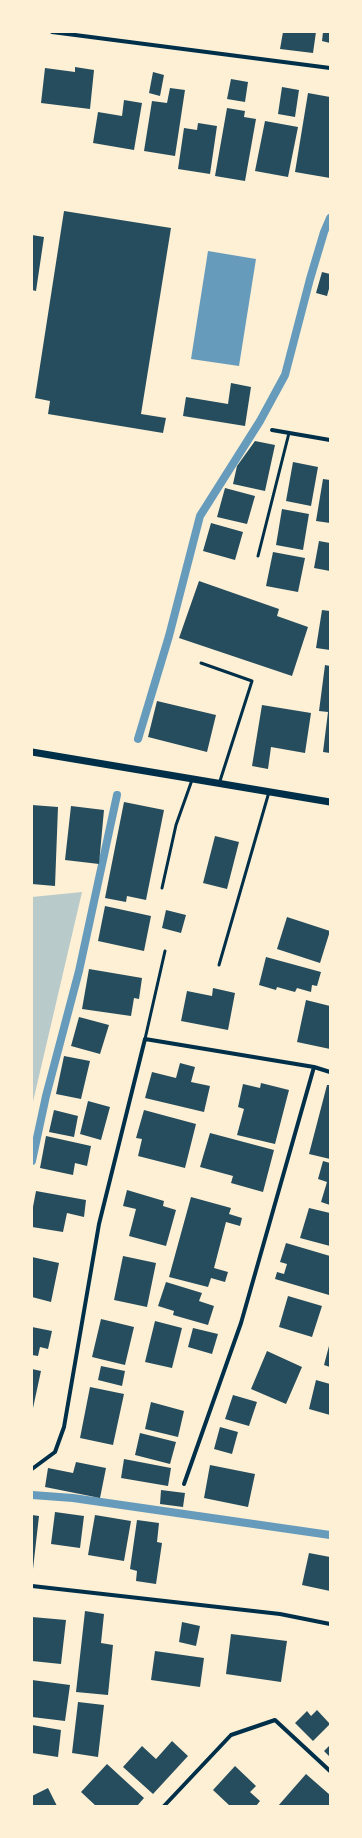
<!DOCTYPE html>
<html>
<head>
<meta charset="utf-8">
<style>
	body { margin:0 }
	#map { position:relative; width:362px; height:1838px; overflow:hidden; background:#fdf0d5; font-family:Barlow,sans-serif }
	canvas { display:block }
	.frame { position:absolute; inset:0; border:33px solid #fdf0d5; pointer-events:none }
</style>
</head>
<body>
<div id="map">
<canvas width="362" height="1838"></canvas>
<div class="frame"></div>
</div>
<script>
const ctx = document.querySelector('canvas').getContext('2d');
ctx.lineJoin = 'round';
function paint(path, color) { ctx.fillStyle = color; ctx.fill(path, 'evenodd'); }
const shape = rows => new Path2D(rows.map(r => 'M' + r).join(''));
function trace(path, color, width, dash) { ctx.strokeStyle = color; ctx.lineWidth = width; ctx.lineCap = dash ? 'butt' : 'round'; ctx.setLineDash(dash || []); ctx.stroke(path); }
paint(shape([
	[82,892,32,1106,32,1107,32,897]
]), '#b9caca');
paint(shape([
	[208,251,256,259,239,366,191,359]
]), '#669bbc');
trace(shape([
	[138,739,169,636,200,516,260,421,285,375,310,279,324,232,330,218],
	[32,1161,46,1096,79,971,117,795],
	[32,1495,73,1498,330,1535]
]), '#669bbc', 8);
paint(shape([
	[283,32,316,32,313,53,280,49],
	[323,32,330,32,330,43,322,41],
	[75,67,94,70,90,109,41,103,45,68,75,72],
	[153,72,164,75,160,96,149,93],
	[231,79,248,82,245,102,227,99],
	[282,87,299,90,295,117,278,114],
	[170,88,185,90,175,156,144,151,152,101,167,103],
	[308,93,330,97,329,123,330,123,330,178,295,172],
	[124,100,142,103,134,150,93,143,98,112,122,116],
	[227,108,245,111,244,117,256,119,245,181,215,176],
	[265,121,298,127,288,177,255,171],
	[198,123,217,126,210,174,178,169,184,128,197,130],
	[64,211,171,228,141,414,166,418,163,433,48,414,50,401,35,398],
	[32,235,44,237,36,291,32,290],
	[322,272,330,274,330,285,327,296,316,293],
	[231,383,251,387,245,426,183,416,186,397,228,404],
	[255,441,275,445,265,491,233,484,237,466],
	[293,462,318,467,311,506,286,501],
	[323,479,330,480,330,523,316,521],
	[225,488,255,496,247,524,217,517],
	[282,509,309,514,303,550,276,545],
	[211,523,243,532,235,560,203,551],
	[319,541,330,543,330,571,314,568],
	[273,552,305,558,298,592,266,586],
	[199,581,279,609,277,616,308,627,292,676,179,638],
	[322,610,330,611,330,650,316,648],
	[325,665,330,666,330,753,323,752,328,712,319,711],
	[157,701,216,715,207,752,148,737],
	[262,705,311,713,305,753,271,747,268,769,252,766],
	[124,802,164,810,146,900,127,896,126,902,105,898],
	[32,805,58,807,55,886,32,884],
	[71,806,104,810,99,864,65,860],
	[215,836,239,842,227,889,203,883],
	[105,906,151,916,144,951,98,941],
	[166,910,186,915,181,933,162,928],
	[287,917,330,931,320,963,277,949],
	[266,957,321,972,317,986,312,985,311,992,297,988,295,992,277,987,276,990,259,985],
	[89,969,142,978,139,999,134,998,131,1016,82,1009],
	[213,988,235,993,228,1030,181,1021,187,991,212,996],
	[306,1000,330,1006,330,1049,297,1042],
	[79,1017,109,1025,100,1054,71,1046],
	[64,1056,90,1061,81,1099,56,1094],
	[180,1063,195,1067,191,1082,210,1086,204,1112,145,1098,152,1072,176,1078],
	[261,1083,289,1090,275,1144,237,1135,244,1109,238,1107,243,1084,260,1088],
	[327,1085,330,1085,330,1159,309,1154],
	[88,1101,110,1107,101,1140,80,1134],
	[54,1110,78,1116,74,1137,49,1132],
	[144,1110,196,1124,185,1168,138,1156,142,1139,136,1138],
	[210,1133,274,1150,263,1192,231,1183,233,1176,200,1167],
	[46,1136,91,1146,87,1166,75,1163,73,1175,40,1168],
	[323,1161,330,1163,330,1205,321,1202,327,1182,318,1179],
	[127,1190,164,1201,163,1206,176,1210,166,1246,129,1236,136,1209,123,1206],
	[36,1191,86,1200,84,1217,67,1213,63,1232,32,1227,32,1212],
	[191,1197,231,1208,229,1214,242,1218,240,1226,226,1222,214,1268,228,1272,225,1282,211,1278,208,1287,169,1277],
	[309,1208,330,1213,330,1246,300,1238],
	[286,1243,330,1256,329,1295,275,1279,277,1272,284,1274,287,1264,280,1262],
	[123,1256,156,1263,147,1307,114,1300],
	[32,1257,59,1263,51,1302,32,1297],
	[166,1282,202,1293,199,1301,214,1306,208,1325,173,1315,174,1311,158,1306],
	[288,1296,322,1306,312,1337,279,1327],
	[101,1319,134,1327,125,1365,92,1357],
	[155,1321,182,1328,172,1368,145,1362],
	[32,1327,52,1331,48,1349,40,1347,38,1356,32,1355],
	[193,1328,218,1334,212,1354,188,1347],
	[330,1342,330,1367,324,1365],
	[267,1351,302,1367,286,1404,251,1389],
	[101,1366,125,1371,122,1386,98,1380],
	[32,1369,41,1371,33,1408,32,1408],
	[316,1380,330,1384,330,1415,309,1409],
	[90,1387,124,1394,113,1445,80,1438],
	[233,1395,257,1402,249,1426,225,1419],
	[151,1402,184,1411,178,1437,145,1429],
	[220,1427,238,1432,232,1454,214,1449],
	[140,1433,176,1442,170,1464,135,1455],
	[124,1459,171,1468,168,1486,121,1478],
	[76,1462,106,1468,100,1498,45,1487,48,1468,73,1473],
	[210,1465,255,1474,248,1507,204,1498],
	[161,1490,185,1493,183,1507,160,1504],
	[55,1512,84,1516,80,1548,51,1544],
	[32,1515,39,1516,33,1569,32,1569],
	[95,1515,131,1521,124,1561,88,1555],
	[137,1520,159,1523,157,1542,162,1543,156,1584,136,1581,137,1571,130,1569],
	[309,1553,330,1557,330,1591,302,1585],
	[85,1611,104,1614,101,1643,113,1645,108,1695,76,1692],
	[32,1617,66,1620,61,1664,32,1661],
	[182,1622,200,1626,196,1646,179,1642],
	[231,1634,287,1641,281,1682,226,1674],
	[155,1651,204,1658,200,1687,151,1680],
	[32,1680,70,1685,65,1721,32,1717],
	[78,1702,104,1705,98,1757,72,1753],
	[317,1710,330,1724,313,1741,295,1723,307,1711,311,1716],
	[32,1725,61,1730,58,1757,32,1753],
	[172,1741,188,1756,153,1794,123,1767,142,1746,156,1759],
	[330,1745,330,1757,324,1751],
	[107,1764,144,1798,137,1806,96,1806,81,1792],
	[235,1766,256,1786,250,1792,260,1801,256,1806,230,1806,213,1790],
	[306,1774,330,1795,329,1806,278,1806],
	[48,1788,57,1806,32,1806,32,1796]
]), '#264d5e');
trace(shape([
	[258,556,289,433],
	[201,663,252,681,219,784],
	[162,888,176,825,192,780],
	[219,965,269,792],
	[145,1039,165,951]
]), '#003049', 3);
trace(shape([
	[52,32,330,68],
	[272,430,330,440],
	[32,1469,55,1452,64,1427,99,1224,145,1039,314,1067,330,1072],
	[184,1484,241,1323,314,1067],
	[32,1586,280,1614,330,1624],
	[164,1806,231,1735,275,1720,330,1771]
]), '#003049', 4);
trace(shape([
	[32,752,330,802]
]), '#003049', 7);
</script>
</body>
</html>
